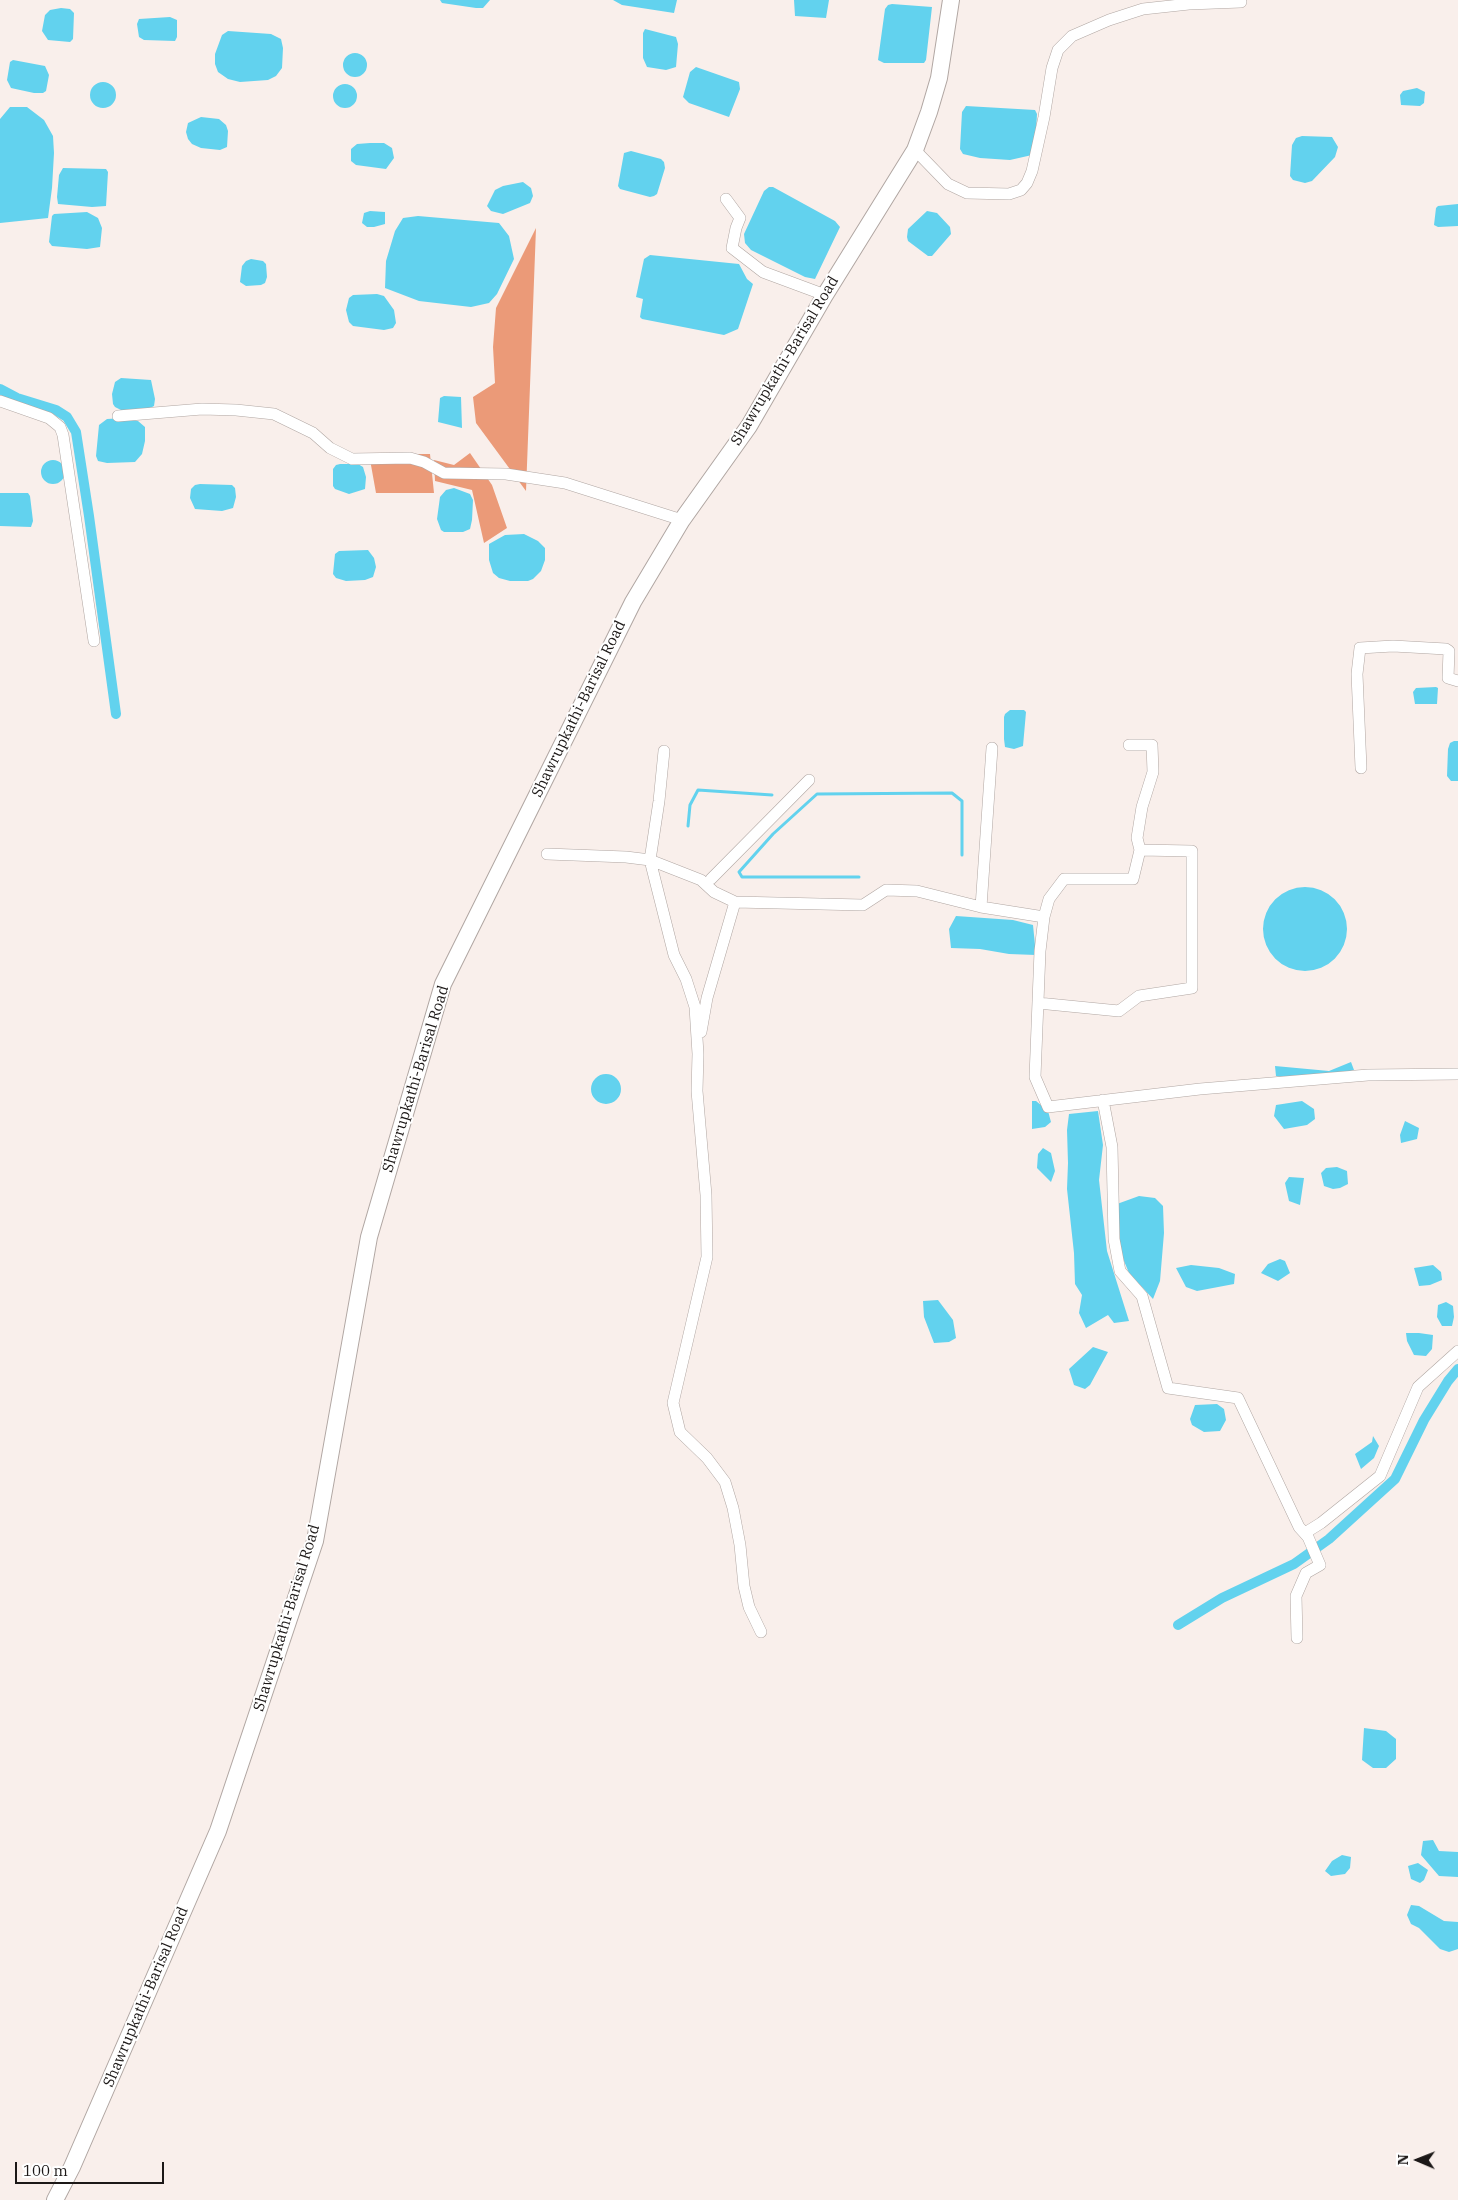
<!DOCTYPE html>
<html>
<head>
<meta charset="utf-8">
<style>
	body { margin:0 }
	#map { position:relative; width:1458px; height:2200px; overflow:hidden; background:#f9efeb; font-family:"IBM Plex Serif",serif }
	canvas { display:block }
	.north { position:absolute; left:1393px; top:2135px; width:50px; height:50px; -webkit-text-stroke:4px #fff; paint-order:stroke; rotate:271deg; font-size:14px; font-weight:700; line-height:20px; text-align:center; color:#1c1817 }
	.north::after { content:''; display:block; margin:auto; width:18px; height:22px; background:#1c1817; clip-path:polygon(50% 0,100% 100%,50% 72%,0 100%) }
	.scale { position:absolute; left:15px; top:2162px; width:149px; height:22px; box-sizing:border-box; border:2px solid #1c1817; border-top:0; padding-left:6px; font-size:15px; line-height:18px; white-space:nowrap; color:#1c1817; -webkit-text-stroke:4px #fff; paint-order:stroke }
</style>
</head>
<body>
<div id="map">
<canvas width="1458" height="2200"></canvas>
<div class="north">N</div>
<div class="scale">100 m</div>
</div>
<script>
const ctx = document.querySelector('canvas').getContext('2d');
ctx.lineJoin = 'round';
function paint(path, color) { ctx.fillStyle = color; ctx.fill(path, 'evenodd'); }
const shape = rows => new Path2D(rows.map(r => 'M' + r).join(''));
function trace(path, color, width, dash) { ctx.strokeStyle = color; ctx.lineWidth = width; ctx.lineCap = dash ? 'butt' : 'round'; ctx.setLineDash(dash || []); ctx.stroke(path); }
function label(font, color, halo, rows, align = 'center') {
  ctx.font = font + ' "IBM Plex Serif",serif'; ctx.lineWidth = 4; ctx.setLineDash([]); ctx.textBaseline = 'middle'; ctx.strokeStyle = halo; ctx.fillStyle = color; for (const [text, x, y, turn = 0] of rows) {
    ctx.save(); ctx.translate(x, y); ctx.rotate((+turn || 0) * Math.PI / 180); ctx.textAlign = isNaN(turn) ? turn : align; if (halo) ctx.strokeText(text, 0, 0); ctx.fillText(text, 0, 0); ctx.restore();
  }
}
paint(shape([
	[536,228,526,491,476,423,473,397,495,383,493,347,496,308],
	[470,453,492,485,507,528,484,543,472,490,435,481,434,460,454,465],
	[369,454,430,454,434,493,376,493]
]), '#eb9a78');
paint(shape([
	[440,0,490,0,483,8,476,8,442,3],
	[613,0,677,0,674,13,622,5],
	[794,0,829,0,826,18,795,16],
	[892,4,932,7,926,60,924,63,884,63,878,60,885,9,888,5],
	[61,8,70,9,74,13,73,39,70,42,48,40,42,31,45,15,50,10],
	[170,17,177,20,177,37,175,41,144,40,139,37,137,24,139,19],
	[645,29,676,37,678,44,676,67,666,70,647,67,643,58,643,33],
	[228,31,271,34,281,39,283,48,282,68,276,76,268,80,240,82,228,79,218,72,215,64,215,54,222,35],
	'343 65a12 12 0 1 1 24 0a12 12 0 1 1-24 0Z',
	[13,60,45,66,49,75,46,91,43,93,34,93,11,88,7,80,10,62],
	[696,67,739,82,740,89,729,117,689,103,683,97,690,72],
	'90 95a13 13 0 1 1 26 0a13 13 0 1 1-26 0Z',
	'333 96a12 12 0 1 1 24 0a12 12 0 1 1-24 0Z',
	[1417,88,1425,92,1424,103,1420,106,1401,105,1400,95,1403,91],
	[966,106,1035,110,1037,114,1035,149,1032,155,1010,160,980,158,963,154,960,149,962,112],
	[10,107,27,107,44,120,53,136,54,153,52,188,48,218,0,223,0,119],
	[201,117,219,119,226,125,228,131,227,147,220,150,201,148,192,144,188,139,186,132,188,123],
	[1302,136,1332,137,1338,147,1335,157,1312,181,1305,183,1293,180,1290,176,1292,145,1296,138],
	[370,143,384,143,392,148,394,158,386,169,356,165,351,161,351,149,357,144],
	[631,151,661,159,664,162,665,168,657,194,654,196,650,197,620,189,618,186,624,153],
	[63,168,106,169,108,172,106,206,92,207,58,204,57,197,59,175],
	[523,182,531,188,533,196,530,203,503,214,491,211,487,206,495,190,503,186],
	[769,187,773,187,835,221,840,227,815,279,805,277,751,250,745,243,744,234,764,191],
	[1458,204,1458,226,1438,227,1434,225,1436,208,1438,206],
	[370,211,385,212,385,224,374,227,367,227,362,223,364,213],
	[927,211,937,213,950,227,951,234,932,256,928,256,908,241,907,237,908,229],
	[87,212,98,218,102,228,100,247,87,249,52,246,49,242,52,216,54,214],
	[418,216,499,223,509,236,514,259,497,294,489,303,471,307,419,301,385,288,386,261,395,231,403,218],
	[650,255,739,264,747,279,753,284,738,329,724,335,642,319,640,317,643,299,636,297,644,259],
	[251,259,263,261,266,264,267,277,265,283,261,285,246,286,240,282,242,266,246,261],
	[377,294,384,296,394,310,396,323,393,328,384,330,353,326,349,322,346,310,349,298,353,295],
	[121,378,151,380,155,399,154,406,148,409,129,410,121,410,115,407,113,404,112,394,115,382],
	[444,396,461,397,462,428,438,422,440,398],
	[124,418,138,421,145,427,145,441,142,454,135,462,107,463,98,461,96,456,99,425,107,419],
	'41 472a12 12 0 1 1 24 0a12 12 0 1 1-24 0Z',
	[340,464,358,464,363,467,366,477,365,489,349,494,335,489,333,486,333,469,336,465],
	[200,484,232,485,235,488,236,497,233,508,222,511,195,509,190,498,191,489,195,485],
	[454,488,470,494,473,500,472,520,470,529,463,532,444,532,441,530,437,519,440,497,446,490],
	[0,493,28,493,30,496,33,521,31,527,0,526],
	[524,534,538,541,545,548,545,560,541,571,533,579,528,581,510,581,499,578,493,573,489,560,489,544,505,535],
	[368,550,374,558,376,567,373,577,365,580,346,581,336,578,333,574,335,554,339,551],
	[1436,687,1438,688,1437,704,1415,704,1413,692,1416,688],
	[1010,710,1024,710,1026,712,1023,746,1014,749,1005,747,1004,739,1004,717,1005,714],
	[1454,741,1458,741,1458,781,1451,781,1447,776,1448,749,1450,743],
	'1263 929a42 42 0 1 1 84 0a42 42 0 1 1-84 0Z',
	[956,916,1013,920,1033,925,1036,955,1009,954,980,949,951,948,949,929],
	[1351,1062,1354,1070,1344,1073,1285,1078,1276,1076,1275,1066,1329,1071],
	'591 1089a15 15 0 1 1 30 0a15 15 0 1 1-30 0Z',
	[1032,1101,1036,1101,1048,1111,1051,1122,1045,1127,1032,1129],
	[1302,1101,1314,1109,1315,1119,1307,1125,1284,1129,1274,1116,1276,1105],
	[1098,1111,1103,1145,1099,1180,1107,1251,1129,1321,1114,1323,1108,1315,1086,1328,1079,1313,1082,1295,1075,1284,1074,1253,1067,1189,1068,1163,1067,1130,1069,1114],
	[1405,1121,1419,1128,1417,1139,1401,1143,1400,1135],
	[1043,1148,1051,1153,1055,1171,1051,1182,1037,1168,1038,1154],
	[1337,1167,1347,1171,1348,1184,1340,1188,1333,1189,1324,1186,1321,1173,1326,1168],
	[1289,1177,1304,1178,1300,1205,1289,1201,1285,1183],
	[1139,1196,1155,1198,1163,1206,1164,1233,1160,1281,1153,1299,1129,1273,1119,1249,1117,1204],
	[1280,1259,1285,1261,1290,1273,1278,1281,1261,1273,1268,1264],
	[1191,1265,1219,1268,1235,1274,1234,1284,1197,1291,1186,1287,1176,1268],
	[1433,1265,1441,1272,1442,1280,1430,1285,1419,1286,1414,1268],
	[938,1300,953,1320,956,1338,949,1342,934,1343,924,1317,923,1301],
	[1446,1302,1453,1306,1454,1317,1452,1326,1442,1326,1437,1317,1438,1305],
	[1406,1333,1419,1333,1433,1335,1432,1349,1426,1356,1414,1355,1407,1341],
	[1093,1347,1108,1352,1090,1385,1085,1389,1074,1385,1069,1369],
	[1217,1404,1224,1409,1226,1420,1220,1431,1204,1432,1192,1425,1190,1419,1195,1405],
	[1373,1436,1379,1446,1374,1458,1361,1469,1355,1454,1372,1442],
	[1364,1728,1386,1731,1396,1739,1396,1759,1386,1768,1373,1768,1362,1760],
	[1433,1840,1439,1851,1458,1852,1458,1877,1439,1876,1421,1855,1423,1841],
	[1342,1855,1351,1857,1350,1868,1345,1874,1331,1876,1325,1871,1332,1861],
	[1418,1863,1428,1870,1424,1880,1420,1883,1411,1879,1408,1866],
	[1411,1905,1419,1906,1444,1921,1458,1922,1458,1949,1449,1952,1440,1949,1419,1928,1411,1924,1407,1915]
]), '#62d2ee');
trace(shape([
	[688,826,690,805,698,790,772,795],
	[859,877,742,877,739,872,773,834,817,794,952,793,962,801,962,855]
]), '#62d2ee', 3);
trace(shape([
	[0,389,17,398,56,410,67,417,76,432,89,516,116,714],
	[1178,1625,1222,1598,1294,1564,1329,1539,1395,1479,1424,1420,1448,1381,1458,1369]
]), '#62d2ee', 10);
const street = shape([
	[915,150,948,184,967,193,1009,194,1021,190,1027,183,1032,171,1044,117,1052,68,1058,50,1072,36,1109,20,1143,9,1189,4,1241,2],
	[726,199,740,218,736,228,732,248,763,272,825,295],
	[0,401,49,418,60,427,63,435,94,641],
	[118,416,202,409,236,410,274,414,313,433,330,448,352,459,410,458,424,462,444,473,506,474,565,483,682,520],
	[664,751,659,801,650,860,701,880,714,892,735,902,863,905,886,890,917,891,981,907,1044,917,1040,951,1035,1077,1048,1107,1200,1089,1368,1075,1458,1074],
	[1361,768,1357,674,1360,648,1393,646,1446,649,1449,651,1448,678,1458,681],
	[547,854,626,857,650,860,674,955,686,979,695,1007,698,1054,697,1091,706,1195,707,1257,673,1403,680,1432,707,1458,725,1482,733,1508,740,1545,744,1586,749,1607,761,1632],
	[711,879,809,780],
	[981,907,992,748],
	[1044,917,1049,899,1064,879,1133,879,1140,850,1137,838,1142,807,1153,772,1152,745,1129,745],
	[1038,1003,1119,1011,1139,996,1192,988,1192,851,1140,850],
	[701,1032,707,998,735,902],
	[1103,1100,1112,1147,1114,1239,1120,1271,1142,1296,1168,1388,1238,1398,1299,1527,1308,1537,1320,1565,1306,1573,1296,1596,1297,1638],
	[1305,1533,1321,1523,1380,1476,1418,1387,1458,1351]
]);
const secondary = shape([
	[55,2200,72,2167,218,1831,315,1541,369,1237,443,984,633,602,682,520,749,426,825,295,915,150,929,112,939,78,951,0]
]);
trace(street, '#b0a6a2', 12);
trace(secondary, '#b0a6a2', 18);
trace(street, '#fff', 11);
trace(secondary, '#fff', 16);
label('15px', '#1c1817', '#fff', [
	["Shawrupkathi-Barisal Road",785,361,-59],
	["Shawrupkathi-Barisal Road",579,709,-64],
	["Shawrupkathi-Barisal Road",416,1079,-73],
	["Shawrupkathi-Barisal Road",287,1618,-73],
	["Shawrupkathi-Barisal Road",146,1997,-67]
]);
</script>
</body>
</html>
